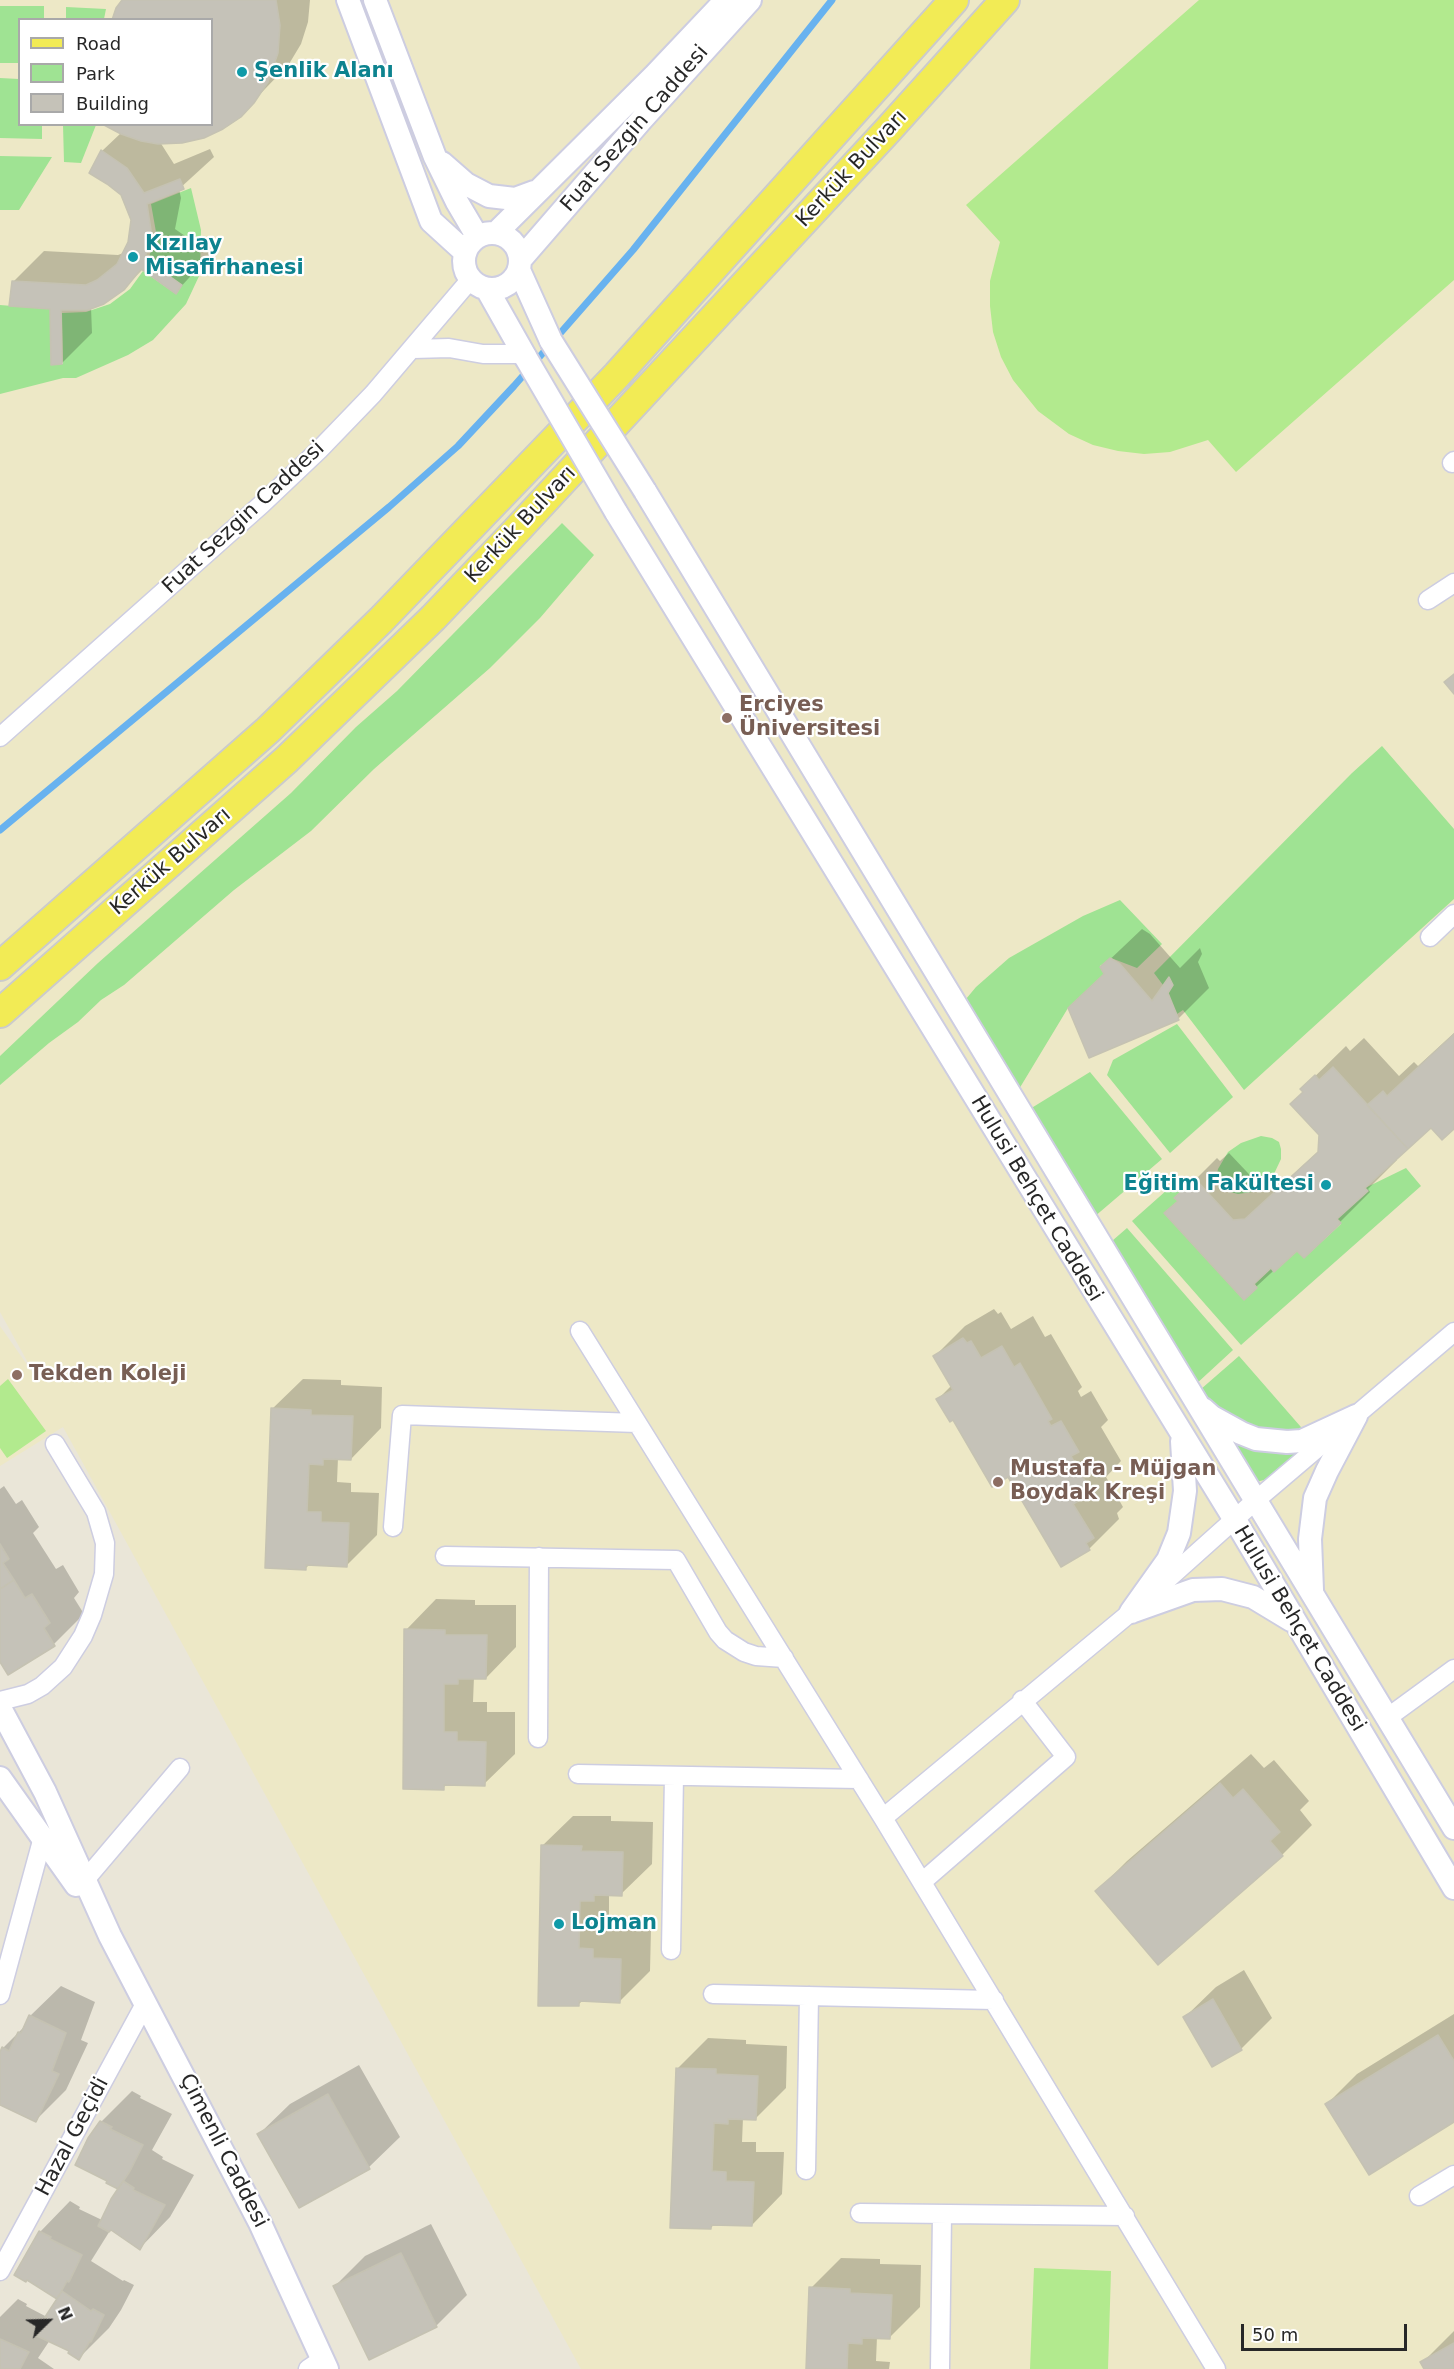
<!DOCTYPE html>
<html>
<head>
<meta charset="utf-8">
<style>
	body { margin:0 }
	#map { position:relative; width:1454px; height:2369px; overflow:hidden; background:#eae6d8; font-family:"DejaVu Sans",sans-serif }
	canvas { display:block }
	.legend { position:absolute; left:18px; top:18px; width:195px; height:108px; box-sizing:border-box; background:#fff; border:2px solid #a9a9a9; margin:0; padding:8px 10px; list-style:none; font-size:18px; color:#272727 }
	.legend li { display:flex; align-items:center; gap:12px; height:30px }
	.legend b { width:30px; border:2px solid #a9a9a9 }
	.north { position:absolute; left:18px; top:2291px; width:60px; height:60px; -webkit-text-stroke:4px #fff; paint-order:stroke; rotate:67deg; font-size:16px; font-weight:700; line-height:24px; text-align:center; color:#272727 }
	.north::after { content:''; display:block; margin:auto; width:21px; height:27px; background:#272727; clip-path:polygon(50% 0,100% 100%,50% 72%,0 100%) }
	.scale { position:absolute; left:1241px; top:2324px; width:166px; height:27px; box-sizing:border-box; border:3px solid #272727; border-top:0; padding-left:8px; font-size:18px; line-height:21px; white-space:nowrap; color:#272727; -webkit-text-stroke:4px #fff; paint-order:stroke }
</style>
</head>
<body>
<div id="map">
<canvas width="1454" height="2369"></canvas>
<ul class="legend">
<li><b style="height:8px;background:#f2eb55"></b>Road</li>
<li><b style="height:16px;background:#9fe393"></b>Park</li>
<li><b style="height:16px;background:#c5c2b8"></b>Building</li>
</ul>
<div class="north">N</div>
<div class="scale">50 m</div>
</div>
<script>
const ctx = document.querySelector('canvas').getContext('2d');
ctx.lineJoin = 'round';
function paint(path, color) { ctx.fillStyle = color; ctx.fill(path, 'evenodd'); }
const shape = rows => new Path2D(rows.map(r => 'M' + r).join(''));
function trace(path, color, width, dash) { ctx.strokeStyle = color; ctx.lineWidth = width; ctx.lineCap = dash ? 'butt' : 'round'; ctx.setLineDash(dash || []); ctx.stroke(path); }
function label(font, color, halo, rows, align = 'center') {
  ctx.font = font + ' "DejaVu Sans",sans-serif'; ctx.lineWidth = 4.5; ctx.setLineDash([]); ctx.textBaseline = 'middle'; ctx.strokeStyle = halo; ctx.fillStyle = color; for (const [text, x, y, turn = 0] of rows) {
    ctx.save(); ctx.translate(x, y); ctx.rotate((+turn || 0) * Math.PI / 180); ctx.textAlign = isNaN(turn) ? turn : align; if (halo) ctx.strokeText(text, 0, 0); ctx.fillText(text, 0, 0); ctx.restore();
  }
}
paint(shape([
	[0,0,1454,0,1454,2369,581,2369,63,1427,0,1466,0,1326,37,1379,0,1312],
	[20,20,212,20,212,124,20,124]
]), '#ede8c6');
paint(shape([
	[0,6,44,6,44,19,20,20,19,63,0,63],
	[66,7,106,9,104,19,66,19],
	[0,78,19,79,20,124,42,125,42,139,0,138],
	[63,125,96,125,81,163,64,162],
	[0,156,52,157,19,210,0,210],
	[191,188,201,230,200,274,186,304,153,340,128,355,76,378,63,378,0,394,0,305,50,309,51,364,63,364,62,313,86,312,110,304,130,289,143,271,176,294,182,285,148,261,156,232,151,204],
	[562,523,594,555,540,618,490,668,374,769,311,831,234,890,124,985,101,1000,78,1022,49,1043,0,1085,0,1056,98,963,291,793,356,727,397,691],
	[1382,746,1454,829,1454,899,1244,1090,1183,1010,1177,1014,1163,985,1154,973,1352,773],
	[1120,900,1162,944,1137,968,1111,958,1100,966,1104,974,1068,1008,1007,1109,951,1017,976,987,1009,958,1083,916],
	[1177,1024,1233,1097,1170,1153,1107,1075,1113,1060],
	[1090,1072,1162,1159,1080,1229,1012,1120],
	[1261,1136,1272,1138,1279,1142,1281,1149,1281,1159,1273,1176,1264,1185,1252,1192,1238,1194,1219,1189,1216,1179,1218,1169,1228,1152,1241,1143],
	[1406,1168,1421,1186,1241,1345,1132,1221,1176,1182,1186,1187,1175,1197,1178,1201,1164,1213,1244,1300,1257,1288,1254,1284,1271,1268,1274,1272,1297,1251,1304,1258,1341,1224,1337,1219,1367,1192,1365,1188],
	[1127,1228,1233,1350,1182,1397,1097,1254],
	[1239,1356,1314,1442,1272,1478,1252,1483,1185,1403]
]), '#9fe393');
paint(shape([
	[1199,0,1454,0,1454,280,1236,472,1208,440,1170,452,1144,454,1118,451,1093,445,1069,434,1038,411,1013,380,1001,357,993,332,990,306,990,281,1000,242,966,205],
	[8,1379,46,1431,7,1458,0,1448,0,1386],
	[1034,2268,1111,2271,1108,2369,1030,2369]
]), '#b2ea8e');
paint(shape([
	[124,0,310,0,308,22,301,44,289,64,240,115,160,142,174,164,210,149,214,157,179,189,181,198,175,229,211,254,176,292,143,269,123,289,91,307,92,333,62,363,51,308,14,281,44,251,118,255,126,252,133,226,131,213,122,194,91,172,102,151,121,133,106,124,212,124,212,20],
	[1142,929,1150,934,1180,968,1200,948,1202,954,1198,962,1209,988,1178,1019,1069,1008,1105,973,1102,967],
	[1454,1033,1454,1127,1431,1125,1396,1158,1397,1160,1368,1189,1370,1192,1340,1222,1297,1249,1244,1298,1177,1198,1217,1158,1220,1161,1229,1153,1264,1190,1277,1189,1320,1150,1320,1135,1302,1089,1346,1046,1350,1051,1364,1038,1399,1076,1414,1062,1418,1066],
	[994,1309,998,1314,1001,1312,1011,1329,1033,1316,1045,1337,1051,1334,1082,1387,1078,1391,1081,1397,1091,1391,1108,1420,1101,1427,1121,1461,1106,1477,1123,1507,1117,1513,1119,1519,1089,1549,1009,1475,938,1399,952,1385,935,1356,965,1326],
	[303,1379,341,1380,341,1385,382,1387,381,1428,351,1459,338,1458,337,1482,351,1483,351,1492,379,1493,377,1535,347,1565,310,1564,306,1568,272,1409],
	[4,1486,16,1504,22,1500,39,1527,33,1533,56,1569,63,1565,79,1592,74,1598,84,1614,54,1644,0,1660,0,1489],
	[436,1599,475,1600,475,1605,516,1605,516,1647,486,1678,474,1677,473,1702,487,1702,487,1712,515,1712,515,1754,484,1784,448,1783,443,1788,406,1630],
	[1251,1754,1264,1768,1274,1760,1309,1801,1300,1810,1312,1825,1282,1855,1158,1962,1097,1891,1127,1861],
	[573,1816,611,1816,611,1821,653,1822,652,1864,621,1894,609,1894,609,1919,623,1919,623,1928,651,1929,650,1971,620,2001,583,2000,578,2005,542,1846],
	[1244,1970,1272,2018,1241,2049,1213,2065,1185,2017,1216,1987],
	[61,1986,95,2002,81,2040,88,2043,66,2090,36,2120,0,2103,0,2055,3,2048,26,2025,30,2016],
	[1454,2014,1454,2121,1327,2104,1357,2074],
	[708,2038,746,2040,746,2044,787,2046,786,2088,756,2118,743,2118,742,2142,756,2142,756,2152,784,2152,782,2194,752,2225,715,2223,711,2228,677,2069],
	[359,2065,400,2137,369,2167,299,2206,259,2134,290,2104],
	[132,2091,141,2096,140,2098,172,2114,152,2150,163,2157,162,2159,194,2175,170,2217,140,2248,111,2229,91,2261,123,2281,124,2280,134,2285,121,2310,109,2328,79,2358,71,2351,50,2340,38,2358,54,2369,0,2369,0,2317,18,2299,27,2304,26,2306,47,2317,59,2299,27,2278,40,2232,70,2201,80,2207,79,2209,102,2220,120,2188,90,2139,101,2122],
	[431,2224,467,2295,436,2326,370,2358,335,2286,365,2256],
	[841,2258,880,2259,880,2264,921,2265,920,2307,889,2338,877,2337,876,2361,890,2362,889,2369,808,2369,811,2288],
	[1454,2331,1454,2369,1425,2369,1422,2363]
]), '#0003');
trace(shape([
	[0,830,389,507,458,446,514,386,633,250,832,0]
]), '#68b2ef', 7);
const building = shape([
	[122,0,276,0,280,25,278,53,268,82,254,103,241,117,223,129,204,138,182,143,158,144,141,141,121,134,104,125,212,124,212,20,112,20,116,8,122,0],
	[101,150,127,168,144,193,180,179,184,189,147,204,151,230,145,259,182,285,176,294,141,269,124,290,104,304,88,310,61,310,62,364,51,365,50,309,9,306,12,281,86,285,97,280,117,264,128,242,131,220,121,195,107,184,89,173,101,150],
	[1454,674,1454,694,1444,682,1454,674],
	[1110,958,1120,964,1152,1001,1169,977,1173,985,1168,993,1179,1020,1089,1058,1068,1008,1104,974,1100,967,1110,958],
	[1454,1034,1454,1129,1442,1140,1431,1128,1408,1149,1367,1105,1383,1091,1387,1096,1454,1034],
	[1333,1067,1408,1149,1365,1188,1368,1191,1337,1219,1341,1223,1304,1258,1297,1251,1274,1272,1271,1268,1254,1284,1257,1288,1244,1300,1164,1213,1178,1201,1174,1198,1186,1187,1189,1190,1198,1182,1233,1220,1245,1219,1318,1152,1319,1135,1290,1104,1303,1092,1300,1089,1315,1075,1319,1080,1333,1067],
	[963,1338,967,1343,971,1341,981,1358,1002,1346,1014,1367,1020,1363,1052,1419,1048,1421,1051,1426,1061,1421,1079,1452,1071,1456,1092,1493,1073,1504,1094,1538,1086,1543,1090,1550,1061,1567,1008,1477,992,1487,953,1420,950,1422,936,1399,953,1390,933,1356,963,1338],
	[271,1408,311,1410,311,1415,353,1416,351,1460,323,1459,323,1465,309,1464,307,1512,321,1512,321,1522,349,1523,347,1567,306,1565,306,1570,265,1568,271,1408],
	[0,1544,9,1559,3,1563,14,1580,0,1589,0,1544],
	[14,1580,25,1598,32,1594,50,1623,44,1628,55,1646,8,1675,0,1662,0,1589,14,1580],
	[404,1629,445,1630,445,1635,487,1635,486,1679,458,1679,458,1684,444,1684,444,1732,457,1732,457,1741,486,1742,485,1786,444,1785,444,1790,403,1789,404,1629],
	[1220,1783,1233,1798,1243,1789,1280,1832,1270,1841,1283,1856,1158,1965,1095,1891,1220,1783],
	[541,1845,582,1846,581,1851,623,1852,622,1896,594,1895,594,1901,580,1901,579,1948,593,1949,593,1958,621,1959,620,2003,579,2001,579,2006,538,2006,541,1845],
	[1213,1999,1242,2050,1212,2067,1183,2017,1213,1999],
	[29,2015,66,2033,52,2071,59,2074,36,2122,0,2105,0,2052,2,2047,9,2051,18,2032,21,2033,29,2015],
	[1438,2035,1454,2061,1454,2122,1369,2175,1325,2104,1438,2035],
	[676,2068,716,2069,716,2074,758,2076,756,2120,728,2119,728,2124,714,2123,712,2171,726,2172,726,2181,754,2182,752,2226,711,2225,711,2229,670,2228,676,2068],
	[328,2094,370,2169,299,2208,257,2134,328,2094],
	[100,2121,112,2127,110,2129,143,2145,130,2171,118,2189,106,2183,107,2181,75,2165,88,2138,100,2121],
	[123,2181,134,2188,133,2190,165,2205,140,2250,111,2230,109,2232,98,2226,111,2199,123,2181],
	[39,2231,51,2237,50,2239,82,2255,69,2282,67,2281,57,2299,27,2280,26,2282,14,2275,39,2231],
	[401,2253,437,2327,369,2360,333,2286,401,2253],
	[809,2287,850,2289,850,2293,892,2295,890,2339,862,2338,862,2344,848,2343,847,2369,806,2369,809,2287],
	[62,2291,91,2311,93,2309,104,2315,91,2342,90,2341,79,2360,68,2353,69,2351,37,2336,47,2317,45,2317,62,2291],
	[0,2339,29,2352,20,2369,0,2369,0,2339],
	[1454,2343,1454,2369,1424,2369,1420,2362,1454,2343]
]);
paint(building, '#c5c2b8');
trace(building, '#c5c2b2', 1.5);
const minor = shape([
	[413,349,449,348,483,354,524,354],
	[1452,463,1454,461],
	[1428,600,1454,583],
	[0,737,262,504,319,450,373,394,470,280],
	[1430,937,1454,914],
	[580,1331,883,1818,1216,2369],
	[393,1527,402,1415,637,1423],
	[445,1556,676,1560,718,1632,725,1640,744,1652,756,1656,784,1658],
	[0,1701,28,1694,42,1686,63,1667,83,1636,92,1615,104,1574,105,1543,96,1512,55,1444],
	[1387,1718,1454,1669],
	[538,1738,539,1557],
	[578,1774,859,1779],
	[883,1818,1131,1612,1255,1501,1454,1332],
	[85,1880,180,1768],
	[922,1882,1066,1757,1022,1700],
	[671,1950,674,1776],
	[713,1994,994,2000],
	[0,1995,43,1837],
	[806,2170,809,1996],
	[1419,2196,1454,2175],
	[860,2213,1125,2216],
	[0,2271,146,2002],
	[308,2369,323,2359],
	[940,2369,942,2214]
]);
const tertiary = shape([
	[348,0,431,221,465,252],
	[375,0,435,157,457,202,477,236],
	[442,163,466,184,489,196,515,199,534,192],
	'464 261a28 28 0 1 1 56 0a28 28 0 1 1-56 0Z',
	[496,233,655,75,726,0],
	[520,260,643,118,750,0],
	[519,270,551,341],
	[487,289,526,358],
	[645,491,1454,1828],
	[616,512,1235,1520,1454,1888],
	[1203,1409,1212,1417,1241,1433,1256,1439,1287,1442,1302,1441,1356,1416],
	[1312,1590,1310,1539,1315,1498,1327,1471,1356,1416],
	[1131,1612,1168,1560,1179,1533,1185,1491,1182,1441],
	[1131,1612,1193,1590,1222,1589,1253,1597,1291,1620],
	[0,1708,45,1792,110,1936,260,2223,327,2369],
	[0,1778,76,1885]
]);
const primary = shape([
	[0,966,268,730,381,620,617,375,954,0],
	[0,1013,286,760,433,618,516,531,888,130,1005,0]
]);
trace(minor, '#cdcde1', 21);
trace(tertiary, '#cdcde1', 26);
trace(primary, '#cbcbcb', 32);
trace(minor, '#fff', 18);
trace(tertiary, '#fff', 22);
trace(primary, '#f2eb55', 28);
const tertiaryBridge = shape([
	[551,341,645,491],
	[526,358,616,512]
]);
trace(tertiaryBridge, '#cdcde1', 26, []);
trace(tertiaryBridge, '#fff', 22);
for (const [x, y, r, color] of [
	[242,72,6,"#0f9aa8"],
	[133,257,6,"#0f9aa8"],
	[727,718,6,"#8d6e63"],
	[1326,1185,6,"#0f9aa8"],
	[17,1375,6,"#8d6e63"],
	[998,1482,6,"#8d6e63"],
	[559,1924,6,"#0f9aa8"]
]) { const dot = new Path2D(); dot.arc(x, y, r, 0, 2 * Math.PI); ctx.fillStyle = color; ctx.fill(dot); trace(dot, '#fff', 2); }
label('bold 21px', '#0d838f', '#fff', [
	["Şenlik Alanı",254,72],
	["Kızılay",145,245],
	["Misafirhanesi",145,269],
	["Eğitim Fakültesi",1314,1185,"right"],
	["Lojman",571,1924]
], 'left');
label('21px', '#272727', '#fff', [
	["Fuat Sezgin Caddesi",635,129,-49],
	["Kerkük Bulvarı",852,169,-47],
	["Fuat Sezgin Caddesi",244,518,-43],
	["Kerkük Bulvarı",521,525,-47],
	["Kerkük Bulvarı",171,862,-41],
	["Hulusi Behçet Caddesi",1036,1199,59],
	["Hulusi Behçet Caddesi",1299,1629,59],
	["Hazal Geçidi",73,2137,-62],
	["Çimenli Caddesi",223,2151,63]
]);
label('bold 21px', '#785e54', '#fff', [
	["Erciyes",739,706],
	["Üniversitesi",739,730],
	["Tekden Koleji",29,1375],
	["Mustafa - Müjgan",1010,1470],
	["Boydak Kreşi",1010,1494]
], 'left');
</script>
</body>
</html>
